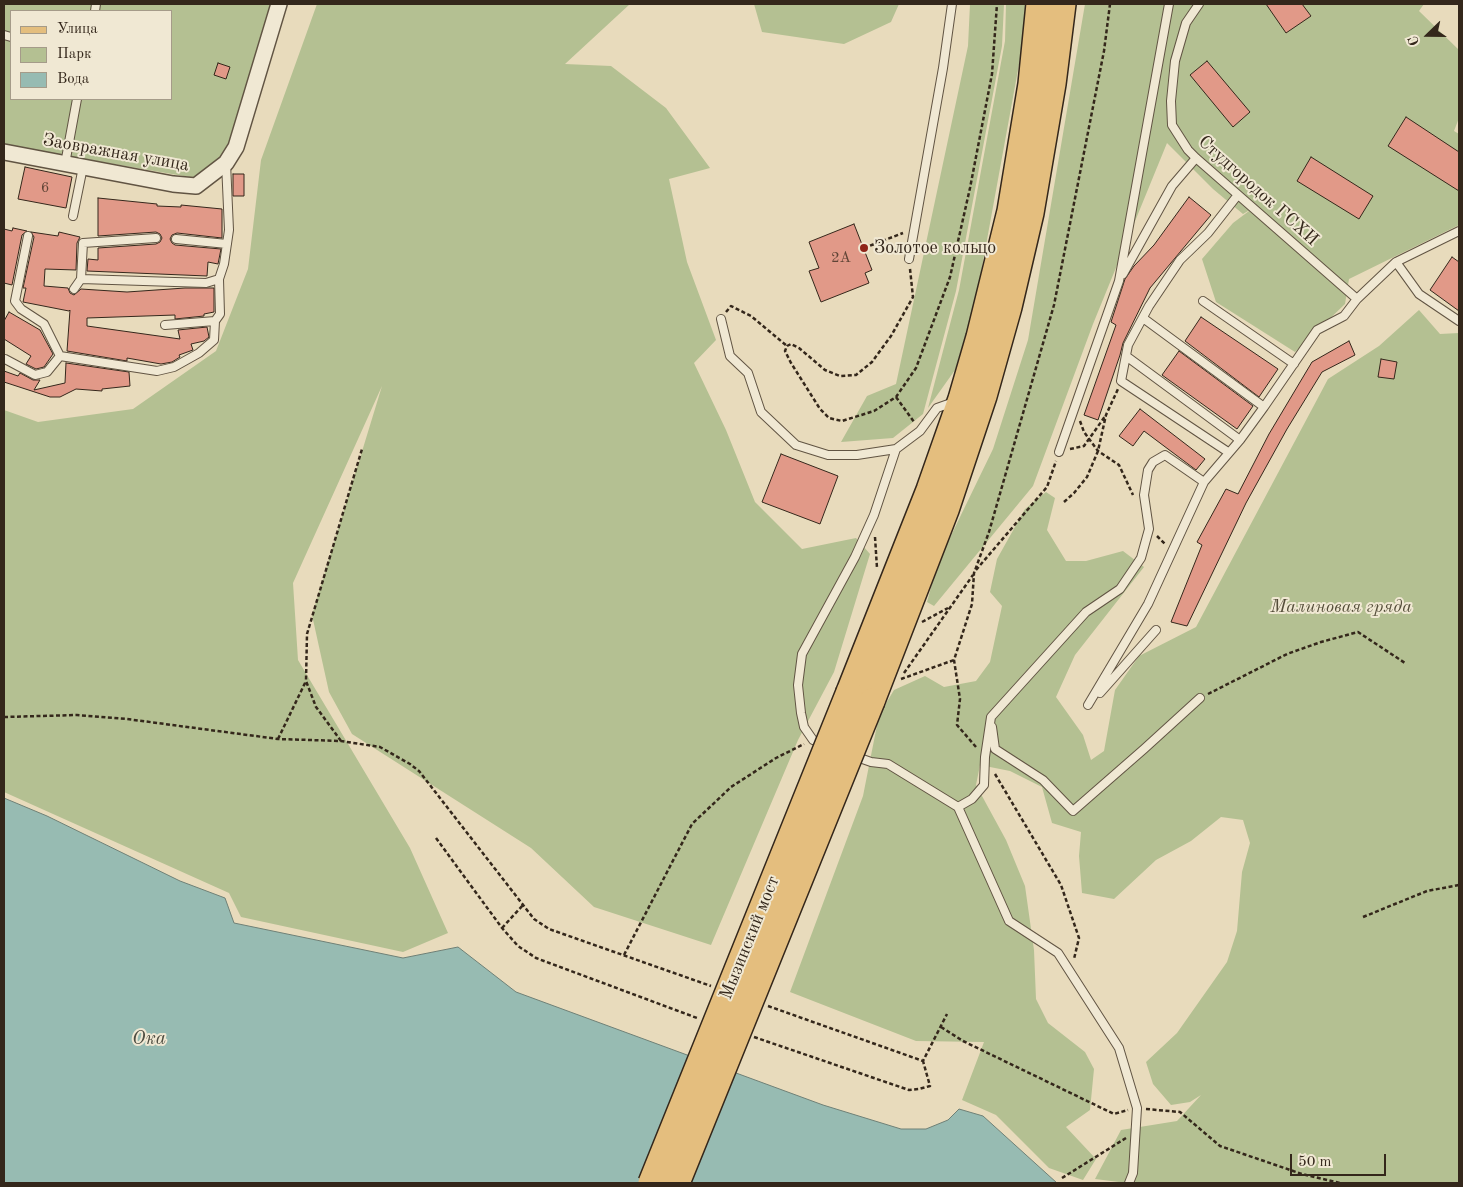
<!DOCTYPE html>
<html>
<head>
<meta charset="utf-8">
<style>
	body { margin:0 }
	#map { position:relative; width:1463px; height:1187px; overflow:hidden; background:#e8dbbc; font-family:"Old Standard TT",serif }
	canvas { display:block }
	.frame { position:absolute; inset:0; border:5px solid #34271b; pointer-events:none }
	.legend { position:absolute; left:10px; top:10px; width:162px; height:90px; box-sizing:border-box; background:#f0e8d3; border:1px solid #a59b89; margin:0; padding:6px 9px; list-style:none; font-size:15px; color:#34271b }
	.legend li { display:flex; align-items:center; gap:10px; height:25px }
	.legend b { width:25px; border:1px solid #a59b89 }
	.north { position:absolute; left:1403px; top:10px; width:50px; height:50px; -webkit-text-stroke:4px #f0e8d3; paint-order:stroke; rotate:248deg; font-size:14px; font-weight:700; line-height:20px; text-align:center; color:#34271b }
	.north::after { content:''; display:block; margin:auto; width:18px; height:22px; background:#34271b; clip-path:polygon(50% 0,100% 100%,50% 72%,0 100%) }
	.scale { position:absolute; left:1290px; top:1154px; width:96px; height:22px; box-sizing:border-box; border:2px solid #34271b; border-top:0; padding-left:6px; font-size:15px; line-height:18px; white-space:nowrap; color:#34271b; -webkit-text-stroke:4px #f0e8d3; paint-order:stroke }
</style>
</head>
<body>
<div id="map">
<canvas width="1463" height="1187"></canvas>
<div class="frame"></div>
<ul class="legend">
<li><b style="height:6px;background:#e4be7e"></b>Улица</li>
<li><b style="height:14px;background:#b4c092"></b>Парк</li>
<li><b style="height:14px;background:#97bbb2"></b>Вода</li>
</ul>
<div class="north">С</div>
<div class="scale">50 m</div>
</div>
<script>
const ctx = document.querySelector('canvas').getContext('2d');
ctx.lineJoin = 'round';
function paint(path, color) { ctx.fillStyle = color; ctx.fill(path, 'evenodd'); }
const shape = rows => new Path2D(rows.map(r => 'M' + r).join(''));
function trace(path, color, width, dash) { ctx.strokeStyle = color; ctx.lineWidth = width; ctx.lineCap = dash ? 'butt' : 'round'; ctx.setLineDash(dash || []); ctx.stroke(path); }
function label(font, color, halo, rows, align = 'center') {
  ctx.font = font + ' "Old Standard TT",serif'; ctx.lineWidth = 4; ctx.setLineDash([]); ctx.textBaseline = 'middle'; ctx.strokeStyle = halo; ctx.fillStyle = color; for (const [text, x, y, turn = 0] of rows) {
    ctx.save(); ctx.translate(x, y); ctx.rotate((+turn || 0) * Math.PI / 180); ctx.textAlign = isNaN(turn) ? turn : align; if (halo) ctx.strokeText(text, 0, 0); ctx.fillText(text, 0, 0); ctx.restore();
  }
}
paint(shape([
	[4,4,274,4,234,146,195,178,4,145],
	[11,11,171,11,171,99,11,99],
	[317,4,630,4,565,64,611,66,666,108,710,168,669,179,687,262,716,340,694,363,726,430,755,502,802,549,856,538,870,554,834,672,798,740,711,945,594,907,531,848,352,734,329,692,312,615,382,386,293,583,298,660,410,848,448,933,403,952,241,917,229,893,4,792,4,410,38,422,133,409,216,351,248,269,261,160],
	[754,4,899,4,891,22,844,44,762,32],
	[970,4,1004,4,1002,46,956,291,923,414,893,438,841,442,867,396,896,384,968,46],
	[1006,4,1028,4,1028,15,976,300,955,370,928,408,959,290,1005,41],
	[1085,4,1424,4,1419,11,1459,50,1459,118,1454,131,1459,134,1459,225,1349,279,1345,304,1295,352,1216,302,1202,259,1233,223,1253,208,1243,214,1213,189,1167,143,1093,324,1033,486,934,606,927,602,936,569,944,550,993,449,1028,340],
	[1419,310,1440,334,1459,333,1459,1183,1127,1183,1095,1179,1121,1130,1177,1121,1201,1095,1190,1102,1171,1105,1153,1084,1146,1062,1177,1033,1227,962,1237,931,1242,872,1250,843,1243,820,1221,817,1191,841,1156,860,1114,899,1082,893,1079,856,1081,832,1052,823,1042,787,1010,771,980,765,976,785,1006,840,1025,886,1034,950,1036,999,1048,1023,1085,1052,1094,1069,1090,1110,1066,1127,1096,1159,1083,1180,1049,1168,996,1115,962,1100,984,1042,916,1041,790,992,863,796,879,715,894,690,925,676,944,687,976,681,990,662,1002,606,990,592,997,559,1025,509,1046,492,1055,498,1047,530,1066,561,1086,561,1123,551,1144,567,1075,655,1056,697,1083,735,1091,760,1104,751,1115,690,1139,656,1196,627,1328,379,1379,346]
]), '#b4c092');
const water = shape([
	[4,798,47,816,180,881,225,898,234,923,403,958,458,947,516,992,823,1105,901,1129,926,1129,948,1120,959,1109,983,1116,1057,1183,4,1183,4,798]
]);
paint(water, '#97bbb2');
trace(water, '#6f8076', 1);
const building = shape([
	[1266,4,1302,4,1311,16,1286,33,1266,4],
	[1207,61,1250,112,1233,127,1190,75,1207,61],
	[218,63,230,67,226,79,214,75,218,63],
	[1406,117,1459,152,1459,191,1388,146,1406,117],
	[1311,157,1373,196,1359,219,1297,181,1311,157],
	[25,167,72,177,66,208,18,199,25,167],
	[233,174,244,174,244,196,233,196,233,174],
	[1189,197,1211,215,1150,288,1123,343,1120,355,1098,420,1084,415,1116,325,1111,322,1125,279,1134,266,1154,245,1189,197],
	[98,198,157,204,157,206,181,207,181,205,222,209,222,238,177,233,172,235,170,239,172,243,175,245,221,249,218,264,208,262,207,276,87,271,88,259,98,260,98,248,156,244,160,242,162,238,160,234,156,232,98,236,98,198],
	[854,224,872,270,865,273,869,283,821,302,809,271,819,268,809,242,854,224],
	[13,228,27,231,22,235,12,285,4,283,4,229,12,231,13,228],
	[31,232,58,236,59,232,80,237,77,243,76,270,45,269,44,286,68,288,70,293,74,295,81,289,127,292,185,288,214,288,214,312,204,314,204,316,175,319,175,315,87,318,87,326,180,339,178,330,207,327,209,337,204,341,191,344,193,350,179,355,180,357,172,362,161,364,127,358,127,361,67,351,70,310,69,311,23,302,26,288,23,288,34,237,31,232],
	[1452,257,1459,262,1459,311,1430,290,1452,257],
	[9,312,40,330,53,354,44,367,36,369,26,364,31,356,4,339,4,321,9,312],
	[1201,317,1278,369,1259,397,1185,341,1201,317],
	[1349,341,1355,355,1322,372,1287,429,1246,503,1187,626,1171,622,1202,545,1197,542,1226,489,1238,494,1269,434,1312,362,1349,341],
	[1179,351,1253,406,1237,429,1162,375,1179,351],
	[1381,359,1397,362,1394,379,1378,377,1381,359],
	[66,363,129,372,130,386,102,389,102,391,76,389,60,397,50,397,4,382,4,371,18,376,20,373,33,380,40,380,34,390,65,383,66,363],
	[1140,409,1205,459,1196,470,1144,431,1133,446,1119,436,1140,409],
	[781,454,838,476,820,524,762,502,781,454]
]);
paint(building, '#e19988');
trace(building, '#34271b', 1);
const lane = shape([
	[1199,4,1186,23,1175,61,1171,101,1172,125,1188,150,1196,158,1357,299],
	[95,11,96,4],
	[4,35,11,37],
	[65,164,77,99],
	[73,216,83,167],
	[28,236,15,301,21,309,44,324,60,356],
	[156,238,83,243,81,279,206,283,219,279,224,264,229,230,226,163],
	[176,239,227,244],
	[909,259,943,68,952,4],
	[1396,262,1419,294,1459,321],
	[1123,274,1172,186,1196,158],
	[74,289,81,279],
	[1203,301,1294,364],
	[1143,318,1264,407],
	[721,319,730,356,748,373,761,412,796,445,828,455,857,455,896,449,920,431,937,408,954,402],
	[165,325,215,321,220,314,219,279],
	[1126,356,1240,440],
	[5,359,35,375,47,372,60,356,157,371,174,367,199,353,214,340,215,321],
	[1059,452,1119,281,1169,4],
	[1228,452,1121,381,1128,345,1149,306,1180,260,1208,233,1237,196],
	[1100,693,1156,630],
	[1088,705,1148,604,1204,482,1240,440,1264,407,1317,330,1344,316,1357,299,1396,262,1459,231],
	[992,727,995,749,1043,780,1073,811,1144,749,1200,698],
	[825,744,813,740,804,727,801,713,798,685,802,654,855,557,874,515,896,449],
	[854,756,871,762,888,764,958,807,1009,921,1058,953,1119,1048,1137,1108,1133,1173,1129,1183],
	[958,807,972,799,984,785,985,757,991,717,1086,612,1120,589,1141,558,1149,529,1144,495,1148,470,1153,462,1165,455,1204,482]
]);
const street = shape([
	[4,152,173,184,196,186,226,163,236,147,279,4]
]);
const primary = shape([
	[849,692,929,490,961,399,979,337,1010,211,1031,84,1039,4],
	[872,701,946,510,984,396,1009,307,1031,213,1053,84,1063,4]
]);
trace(lane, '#615443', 10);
trace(street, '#615443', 18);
trace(primary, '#34271b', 28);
trace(shape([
	[864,248,903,233],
	[910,269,913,297,891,336,872,362,856,375,840,376,825,370,799,348,791,344,787,346,785,351,791,363,820,409,829,418,842,421,874,411,896,397,916,368,950,277,970,188,992,74,997,4],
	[726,312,731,306,751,316,787,346],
	[896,397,914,422],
	[1080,421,1084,432,1098,451,1119,465,1133,495],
	[1070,449,1084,446,1106,415],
	[1064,502,1074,493,1087,477,1098,451,1106,415,1118,389],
	[1157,536,1166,545],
	[875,537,877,568],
	[976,570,1047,487,1056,461],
	[922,622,948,608],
	[904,673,973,575],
	[901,679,954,660],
	[1208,694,1287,654,1321,642,1358,632,1405,663],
	[4,717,77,715,127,719,278,739,341,741,380,747,410,764,419,771,534,919,549,929,711,986],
	[278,739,306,681],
	[341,741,316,707,306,681,307,634,362,449],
	[976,747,957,725,960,699,954,660,972,604,974,573,989,532,1054,305,1104,51,1110,4],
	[995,774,1061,885,1079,938,1074,959],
	[436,838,502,928,518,946,536,958,697,1018],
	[1363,917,1427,891,1459,885],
	[502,928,523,905],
	[624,955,692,824,731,787,776,758,804,744],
	[768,1006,923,1061,947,1014],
	[941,1027,963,1041,1114,1114,1128,1110],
	[754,1037,909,1090,919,1089,930,1086,923,1061],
	[1146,1109,1180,1112,1220,1146,1302,1174,1340,1183],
	[1062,1178,1126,1138]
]), '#34271b', 2.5, [4, 2.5]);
trace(lane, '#f0e8d3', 8);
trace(street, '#f0e8d3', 15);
trace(primary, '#e4be7e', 25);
const primaryBridge = shape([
	[651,1183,849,692],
	[677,1183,872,701]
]);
trace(primaryBridge, '#34271b', 28, []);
trace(primaryBridge, '#e4be7e', 25);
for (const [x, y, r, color] of [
	[864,248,5,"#8f2418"]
]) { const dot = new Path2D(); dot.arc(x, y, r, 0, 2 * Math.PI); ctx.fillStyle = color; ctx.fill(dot); trace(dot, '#f0e8d3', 2); }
label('15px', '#5f4436', null, [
	["6",45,188],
	["2А",841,258]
]);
label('18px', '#34271b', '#f0e8d3', [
	["Заовражная улица",116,153,10],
	["Студгородок ГСХИ",1258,191,42],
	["Мызинский мост",750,938,-68]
]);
label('18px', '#34271b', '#f0e8d3', [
	["Золотое кольцо",874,248]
], 'left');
label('italic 18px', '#544d39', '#f0e8d3', [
	["Малиновая гряда",1341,607]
]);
label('italic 19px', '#4d4c41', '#f0e8d3', [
	["Ока",149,1039]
]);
</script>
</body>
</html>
